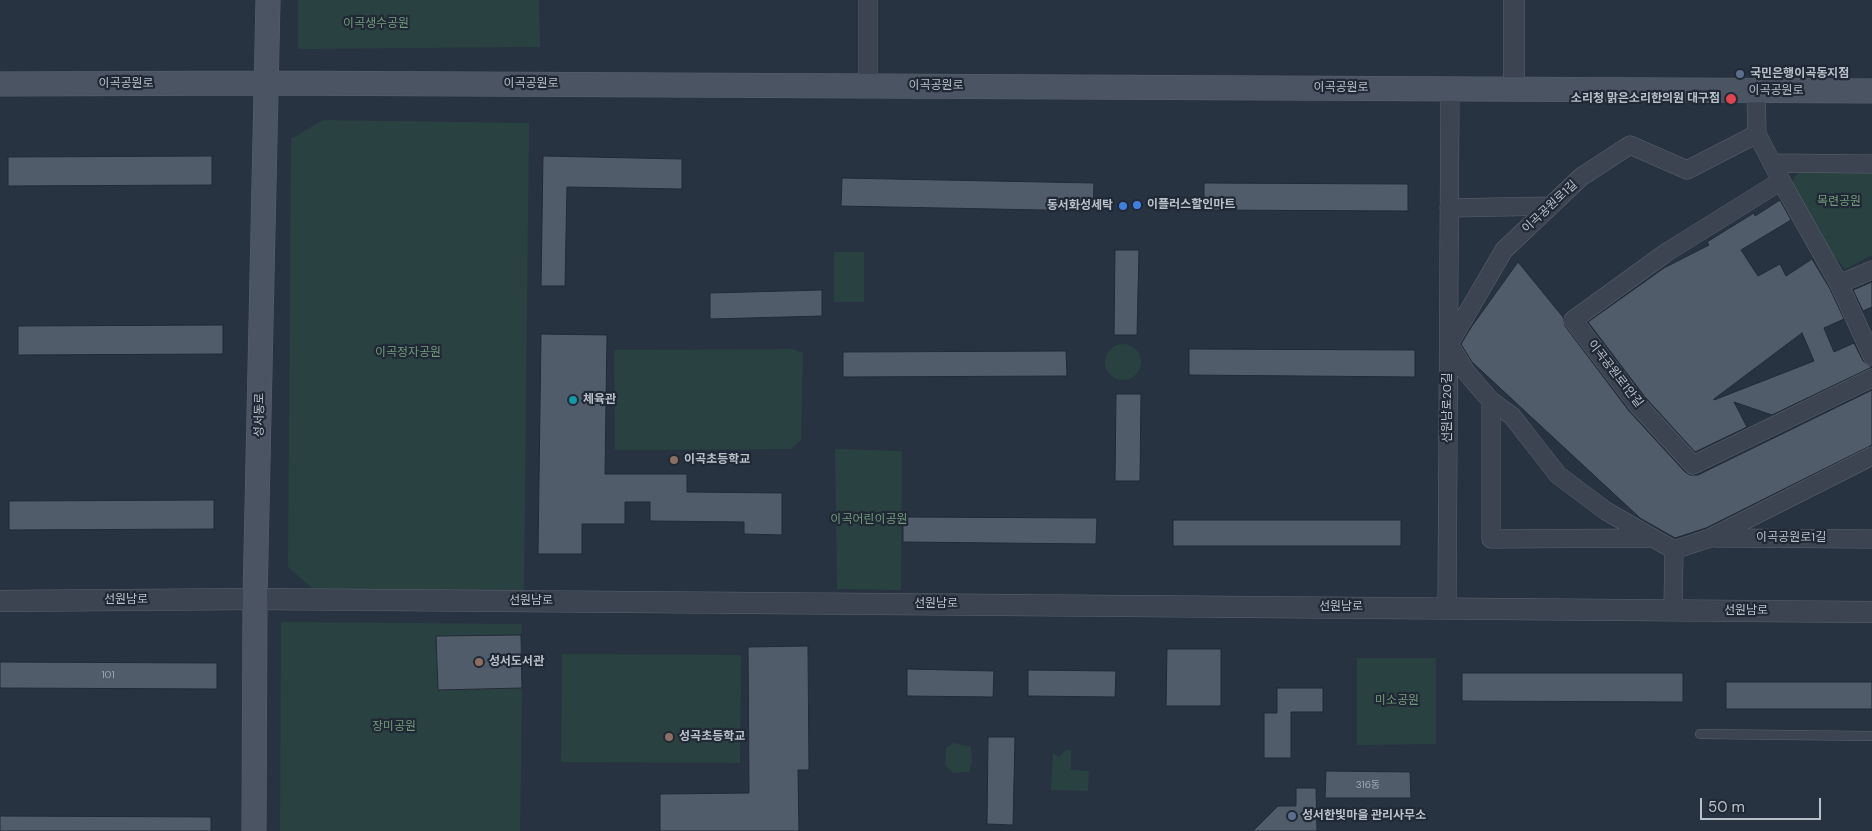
<!DOCTYPE html>
<html>
<head>
<meta charset="utf-8">
<style>
	body { margin:0 }
	#map { position:relative; width:1872px; height:831px; overflow:hidden; background:#273340; font-family:"DM Sans",sans-serif }
	canvas { display:block }
	.scale { position:absolute; left:1700px; top:798px; width:121px; height:22px; box-sizing:border-box; border:2px solid #b8c0ca; border-top:0; padding-left:6px; font-size:15px; line-height:18px; white-space:nowrap; color:#b8c0ca; -webkit-text-stroke:4px #202935; paint-order:stroke }
</style>
</head>
<body>
<div id="map">
<canvas width="1872" height="831"></canvas>
<div class="scale">50 m</div>
</div>
<script>
const ctx = document.querySelector('canvas').getContext('2d');
ctx.lineJoin = 'round';
function paint(path, color) { ctx.fillStyle = color; ctx.fill(path, 'evenodd'); }
const shape = rows => new Path2D(rows.map(r => 'M' + r).join(''));
function trace(path, color, width, dash) { ctx.strokeStyle = color; ctx.lineWidth = width; ctx.lineCap = dash ? 'butt' : 'round'; ctx.setLineDash(dash || []); ctx.stroke(path); }
function label(font, color, halo, rows, align = 'center') {
  ctx.font = font + ' "DM Sans","Noto Sans KR",sans-serif'; ctx.lineWidth = 4.5; ctx.setLineDash([]); ctx.textBaseline = 'middle'; ctx.strokeStyle = halo; ctx.fillStyle = color; for (const [text, x, y, turn = 0] of rows) {
    ctx.save(); ctx.translate(x, y); ctx.rotate((+turn || 0) * Math.PI / 180); ctx.textAlign = isNaN(turn) ? turn : align; if (halo) ctx.strokeText(text, 0, 0); ctx.fillText(text, 0, 0); ctx.restore();
  }
}
paint(shape([
	[298,0,539,0,540,47,298,49],
	[323,120,529,123,524,591,313,589,288,567,291,139],
	[1801,168,1872,169,1872,255,1845,269,1820,239,1791,183],
	[834,252,864,252,864,302,834,302],
	'1105 362a18 18 0 1 1 36 0a18 18 0 1 1-36 0Z',
	[792,349,803,353,801,440,791,449,615,450,614,350],
	[835,449,902,451,901,590,837,589],
	[281,622,522,624,521,635,522,688,520,831,280,831],
	[562,654,741,655,740,763,561,762],
	[1357,658,1436,658,1436,744,1357,745],
	[953,743,971,747,972,761,969,772,953,773,945,765,946,748],
	[1066,750,1071,750,1071,770,1089,771,1088,791,1051,790,1053,753,1059,757]
]), '#2a4142');
const building = shape([
	[212,156,212,185,8,186,8,157,212,156],
	[543,156,682,159,682,189,567,187,565,286,541,286,543,156],
	[842,178,1094,183,1093,211,841,206,842,178],
	[1204,183,1408,184,1408,211,1204,210,1204,183],
	[1780,200,1791,220,1741,250,1758,276,1780,264,1786,276,1812,259,1830,289,1844,319,1824,328,1834,352,1854,343,1863,361,1872,367,1772,415,1734,402,1747,427,1695,452,1645,397,1588,322,1664,268,1709,245,1707,242,1736,224,1754,213,1755,216,1780,200],
	[1802,333,1814,361,1714,400,1714,399,1802,333],
	[1115,250,1139,250,1137,335,1114,335,1115,250],
	[1518,262,1563,317,1565,326,1629,411,1685,472,1690,475,1698,475,1872,390,1872,445,1706,528,1675,538,1640,518,1472,362,1461,344,1472,326,1518,262],
	[1872,282,1872,307,1863,311,1853,290,1872,282],
	[822,290,822,316,710,319,710,293,822,290],
	[223,325,223,354,18,355,18,326,223,325],
	[541,334,607,335,605,474,687,474,687,492,782,493,782,535,744,534,744,522,650,521,650,502,625,502,625,524,582,524,582,554,538,554,541,334],
	[1189,349,1415,350,1415,377,1189,375,1189,349],
	[1066,351,1067,376,843,377,843,352,1066,351],
	[1116,394,1141,394,1140,481,1115,481,1116,394],
	[214,500,214,529,9,530,9,501,214,500],
	[903,517,1097,518,1096,544,903,542,903,517],
	[1173,520,1401,520,1401,546,1173,546,1173,520],
	[521,635,522,688,438,690,436,636,521,635],
	[808,646,809,770,798,770,799,831,660,831,660,794,749,793,748,647,808,646],
	[1167,649,1221,649,1221,706,1166,706,1167,649],
	[0,662,217,663,217,689,0,688,0,662],
	[907,669,994,671,993,697,907,696,907,669],
	[1028,670,1116,671,1115,697,1028,696,1028,670],
	[1462,673,1683,673,1683,702,1462,701,1462,673],
	[1726,682,1872,682,1872,709,1726,709,1726,682],
	[1277,688,1323,688,1323,712,1291,712,1291,758,1264,758,1264,713,1277,713,1277,688],
	[988,737,1015,737,1013,825,987,824,988,737],
	[1326,771,1410,772,1411,798,1325,798,1326,771],
	[1296,788,1316,788,1317,831,1253,831,1278,806,1296,806,1296,788],
	[0,816,211,817,211,831,0,831,0,816]
]);
paint(building, '#515c6a');
trace(building, '#222b37', 1);
const service = shape([
	[1700,734,1872,736]
]);
const minor = shape([
	[868,0,868,86],
	[1756,91,1757,134,1785,188,1839,284,1872,356],
	[1757,134,1687,170,1630,145,1581,177,1504,250,1449,344,1466,372,1491,401,1512,416,1558,475,1606,511,1674,550,1710,538,1872,456],
	[1772,163,1872,164],
	[1781,181,1667,252,1573,320,1637,404,1693,465,1872,378],
	[1449,208,1551,206],
	[1839,284,1872,270],
	[1491,401,1491,539,1651,538],
	[1715,538,1872,539],
	[1447,608,1450,89],
	[1673,610,1674,550]
]);
const tertiary = shape([
	[1514,89,1514,0],
	[0,601,255,599,1872,612]
]);
const secondary = shape([
	[0,84,267,83,1872,91],
	[254,831,255,599,268,0]
]);
trace(service, '#59626d', 10);
trace(minor, '#59626d', 19);
trace(tertiary, '#59626d', 22);
trace(secondary, '#59626d', 25);
trace(service, '#3b4450', 9);
trace(minor, '#3b4450', 18);
trace(tertiary, '#3b4450', 21);
trace(secondary, '#4a5462', 24);
for (const [x, y, r, color] of [
	[1740,74,5,"#5c6f8a"],
	[1731,99,6,"#e0444e"],
	[1137,205,5,"#3f7fe0"],
	[1123,206,5,"#3f7fe0"],
	[573,400,5,"#0f9aa8"],
	[674,460,5,"#8d6e63"],
	[479,662,5,"#8d6e63"],
	[669,737,5,"#8d6e63"],
	[1292,816,5,"#5c6f8a"]
]) { const dot = new Path2D(); dot.arc(x, y, r, 0, 2 * Math.PI); ctx.fillStyle = color; ctx.fill(dot); trace(dot, '#202935', 2); }
label('10px', '#9ea7b2', null, [
	["101",108,675],
	["316동",1368,785]
]);
label('12px', '#719979', '#202935', [
	["이곡생수공원",376,24],
	["목련공원",1839,202],
	["이곡정자공원",408,353],
	["이곡어린이공원",869,520],
	["미소공원",1397,701],
	["장미공원",394,727]
]);
label('bold 12px', '#b8c0ca', '#202935', [
	["국민은행이곡동지점",1750,74],
	["소리청 맑은소리한의원 대구점",1720,99,"right"],
	["이플러스할인마트",1147,205],
	["동서화성세탁",1113,206,"right"],
	["체육관",583,400],
	["이곡초등학교",684,460],
	["성서도서관",489,662],
	["성곡초등학교",679,737],
	["성서한빛마을 관리사무소",1302,816]
], 'left');
label('12px', '#b8c0ca', '#202935', [
	["이곡공원로",126,84],
	["이곡공원로",531,84],
	["이곡공원로",936,86],
	["이곡공원로",1341,88],
	["이곡공원로",1776,91],
	["이곡공원로1길",1550,207,-43],
	["이곡공원로1안길",1615,374,52],
	["선원남로20길",1448,408,-90],
	["성서동로",260,415,-89],
	["이곡공원로1길",1791,538],
	["선원남로",126,600],
	["선원남로",531,601],
	["선원남로",936,604],
	["선원남로",1341,607],
	["선원남로",1746,611]
]);
</script>
</body>
</html>
